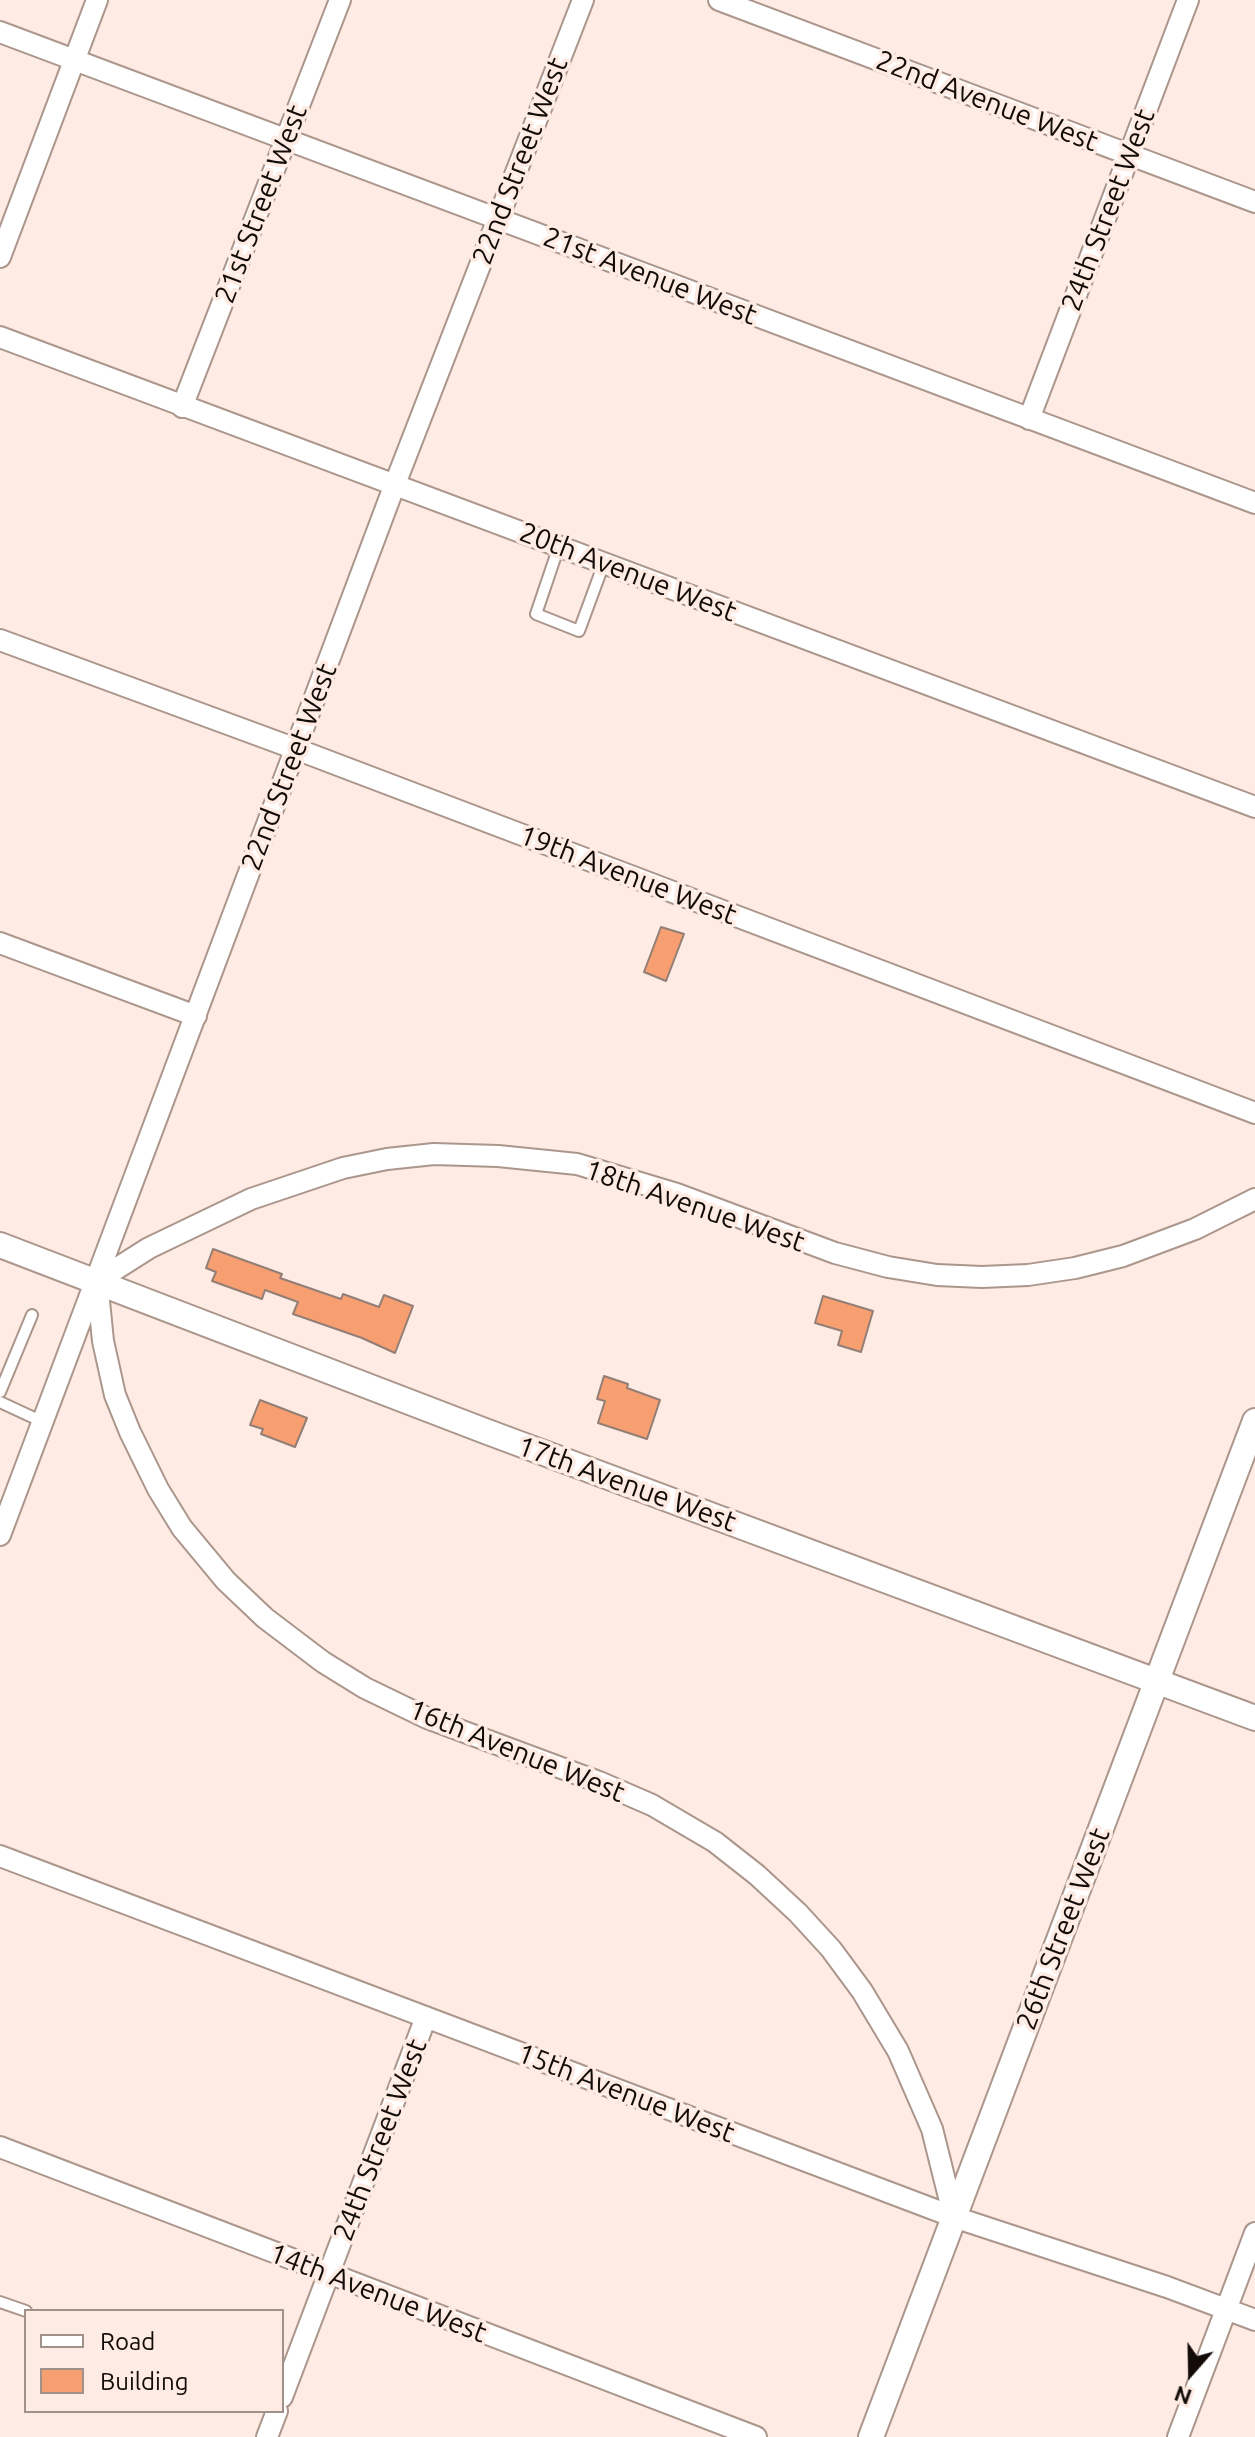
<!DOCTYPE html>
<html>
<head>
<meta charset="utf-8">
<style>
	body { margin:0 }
	#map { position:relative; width:1255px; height:2437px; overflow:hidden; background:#feebe3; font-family:Ubuntu,sans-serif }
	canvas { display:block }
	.legend { position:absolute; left:24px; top:2309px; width:260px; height:104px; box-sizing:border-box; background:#feebe3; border:2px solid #a0918b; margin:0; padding:10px 14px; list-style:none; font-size:24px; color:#120b08 }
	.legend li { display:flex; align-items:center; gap:16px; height:40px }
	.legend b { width:40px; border:2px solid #a0918b }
	.north { position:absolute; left:1151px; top:2333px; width:80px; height:80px; -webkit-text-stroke:6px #feebe3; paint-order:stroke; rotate:200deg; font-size:22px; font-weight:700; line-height:32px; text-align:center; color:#120b08 }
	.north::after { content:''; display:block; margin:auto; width:28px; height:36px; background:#120b08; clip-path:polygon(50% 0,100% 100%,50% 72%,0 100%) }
</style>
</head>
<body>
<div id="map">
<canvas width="1255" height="2437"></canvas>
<ul class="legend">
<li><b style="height:10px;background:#fff"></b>Road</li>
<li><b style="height:22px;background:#f89f72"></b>Building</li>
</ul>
<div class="north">N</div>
</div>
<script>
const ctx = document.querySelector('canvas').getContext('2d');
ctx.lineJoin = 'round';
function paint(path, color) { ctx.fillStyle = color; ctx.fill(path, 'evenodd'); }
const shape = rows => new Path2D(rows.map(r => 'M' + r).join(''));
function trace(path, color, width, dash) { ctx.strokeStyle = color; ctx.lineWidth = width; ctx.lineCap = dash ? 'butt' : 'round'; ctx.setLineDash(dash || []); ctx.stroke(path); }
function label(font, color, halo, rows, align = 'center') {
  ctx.font = font + ' Ubuntu,sans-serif'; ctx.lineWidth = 7; ctx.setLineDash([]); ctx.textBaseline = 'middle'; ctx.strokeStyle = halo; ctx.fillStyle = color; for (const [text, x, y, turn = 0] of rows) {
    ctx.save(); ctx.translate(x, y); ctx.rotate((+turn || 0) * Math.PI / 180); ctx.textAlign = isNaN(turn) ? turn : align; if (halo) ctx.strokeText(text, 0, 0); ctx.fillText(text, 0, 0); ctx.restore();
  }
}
const building = shape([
	[661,927,684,934,666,981,644,972,661,927],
	[213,1249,282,1274,280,1278,341,1299,343,1294,379,1307,384,1295,413,1306,395,1353,362,1338,293,1314,298,1302,265,1290,262,1299,212,1281,216,1272,206,1268,213,1249],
	[823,1296,873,1311,861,1352,838,1345,842,1331,815,1323,823,1296],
	[604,1376,628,1384,627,1388,660,1400,647,1439,598,1423,605,1401,597,1399,604,1376],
	[260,1400,307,1418,295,1447,261,1434,263,1429,250,1425,260,1400]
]);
paint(building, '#f89f72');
trace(building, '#937e75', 2);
const service = shape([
	[559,546,536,614,579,631,604,563],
	[0,1392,32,1315],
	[0,1402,43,1422],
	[0,2302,26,2311]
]);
const minor = shape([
	[719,0,1255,202],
	[0,32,1255,503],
	[0,257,97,0],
	[0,337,1255,807],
	[182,407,340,0],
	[1029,419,1188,0],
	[0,640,296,749,1255,1113],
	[0,943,196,1016],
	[0,1535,395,484,583,0],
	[0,1856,954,2217,1167,2287,1255,2320],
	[0,2147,756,2437],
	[954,2217,932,2129,898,2051,862,1991,831,1949,798,1913,757,1875,715,1842,652,1805,599,1782,427,1718,365,1688,323,1662,265,1618,226,1581,182,1528,158,1489,130,1432,115,1395,103,1341,97,1281,149,1248,251,1199,343,1168,387,1159,434,1154,498,1156,577,1164,677,1194,835,1253,888,1267,937,1275,982,1277,1028,1275,1075,1268,1123,1256,1195,1229,1255,1199],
	[282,2397,426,2017],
	[267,2437,277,2411],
	[1178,2437,1255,2233]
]);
const tertiary = shape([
	[0,1245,485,1431,1255,1718],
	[871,2437,1255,1421]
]);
trace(service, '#ab968c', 14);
trace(minor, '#ab968c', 24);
trace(tertiary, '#ab968c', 28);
trace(service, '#fff', 10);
trace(minor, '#fff', 20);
trace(tertiary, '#fff', 24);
label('28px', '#120b08', '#feebe3', [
	["22nd Avenue West",987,101,21],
	["22nd Street West",520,161,-69],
	["21st Street West",261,204,-69],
	["24th Street West",1108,210,-69],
	["21st Avenue West",650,276,21],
	["20th Avenue West",628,572,21],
	["22nd Street West",289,767,-69],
	["19th Avenue West",628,875,21],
	["18th Avenue West",695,1206,19],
	["17th Avenue West",627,1484,20],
	["16th Avenue West",517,1751,22],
	["26th Street West",1063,1929,-69],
	["15th Avenue West",626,2093,21],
	["24th Street West",380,2140,-69],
	["14th Avenue West",378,2293,21]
]);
</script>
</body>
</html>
